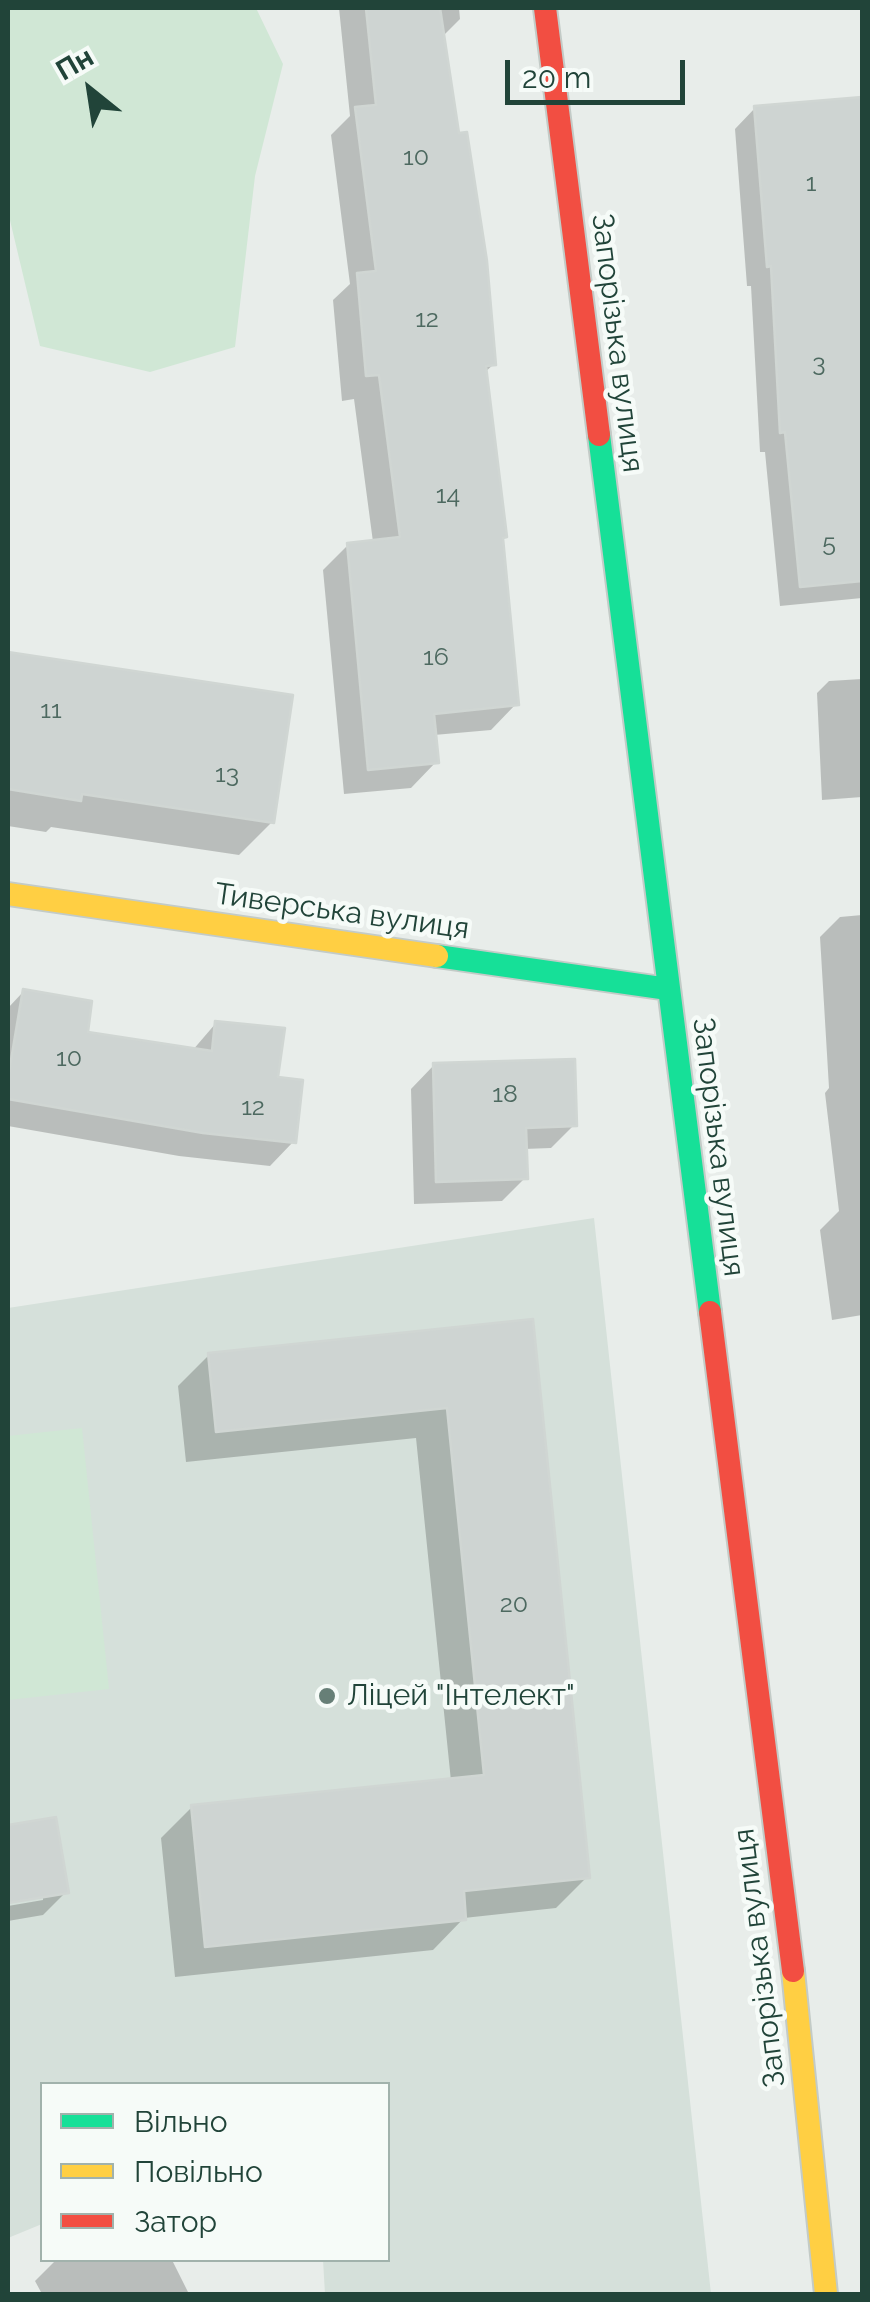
<!DOCTYPE html>
<html>
<head>
<meta charset="utf-8">
<style>
	body { margin:0 }
	#map { position:relative; width:870px; height:2302px; overflow:hidden; background:#e8edea; font-family:Raleway,sans-serif }
	canvas { display:block }
	.frame { position:absolute; inset:0; border:10px solid #214439; pointer-events:none }
	.legend { position:absolute; left:40px; top:2082px; width:350px; height:180px; box-sizing:border-box; background:#f6fbf8; border:2px solid #a1b2ac; margin:0; padding:12px 18px; list-style:none; font-size:30px; color:#214439 }
	.legend li { display:flex; align-items:center; gap:20px; height:50px }
	.legend b { width:50px; border:2px solid #a1b2ac }
	.north { position:absolute; left:40px; top:40px; width:100px; height:100px; -webkit-text-stroke:8px #f6fbf8; paint-order:stroke; rotate:330deg; font-size:28px; font-weight:700; line-height:40px; text-align:center; color:#214439 }
	.north::after { content:''; display:block; margin:auto; width:35px; height:45px; background:#214439; clip-path:polygon(50% 0,100% 100%,50% 72%,0 100%) }
	.scale { position:absolute; left:505px; top:60px; width:180px; height:45px; box-sizing:border-box; border:5px solid #214439; border-top:0; padding-left:12px; font-size:30px; line-height:35px; white-space:nowrap; color:#214439; -webkit-text-stroke:8px #f6fbf8; paint-order:stroke }
</style>
</head>
<body>
<div id="map">
<canvas width="870" height="2302"></canvas>
<div class="frame"></div>
<ul class="legend">
<li><b style="height:12px;background:#16e098"></b>Вільно</li>
<li><b style="height:12px;background:#ffcf43"></b>Повільно</li>
<li><b style="height:12px;background:#f24e42"></b>Затор</li>
</ul>
<div class="north">Пн</div>
<div class="scale">20 m</div>
</div>
<script>
const ctx = document.querySelector('canvas').getContext('2d');
ctx.lineJoin = 'round';
function paint(path, color) { ctx.fillStyle = color; ctx.fill(path, 'evenodd'); }
const shape = rows => new Path2D(rows.map(r => 'M' + r).join(''));
function trace(path, color, width, dash) { ctx.strokeStyle = color; ctx.lineWidth = width; ctx.lineCap = dash ? 'butt' : 'round'; ctx.setLineDash(dash || []); ctx.stroke(path); }
function label(font, color, halo, rows, align = 'center') {
  ctx.font = font + ' Raleway,sans-serif'; ctx.lineWidth = 9; ctx.setLineDash([]); ctx.textBaseline = 'middle'; ctx.strokeStyle = halo; ctx.fillStyle = color; for (const [text, x, y, turn = 0] of rows) {
    ctx.save(); ctx.translate(x, y); ctx.rotate((+turn || 0) * Math.PI / 180); ctx.textAlign = isNaN(turn) ? turn : align; if (halo) ctx.strokeText(text, 0, 0); ctx.fillText(text, 0, 0); ctx.restore();
  }
}
paint(shape([
	[594,1218,711,2294,325,2294,323,2260,388,2260,388,2084,42,2084,42,2224,8,2238,8,1308]
]), '#d5e0da');
paint(shape([
	[8,8,256,8,283,64,255,176,235,347,150,372,40,346,8,212],
	[82,1428,109,1689,8,1700,8,1436]
]), '#d0e7d5');
paint(shape([
	[339,8,459,8,460,19,442,37,494,364,484,373,516,704,491,730,434,735,436,762,411,788,344,794,323,570,348,545,373,542,354,399,342,401,333,300,350,284,331,135,350,116],
	[862,100,862,598,780,606,765,452,760,452,751,286,747,286,735,129,755,108],
	[8,655,290,697,272,822,239,855,51,827,46,832,8,826],
	[862,679,862,797,822,800,817,693,829,681],
	[862,915,862,1315,832,1320,820,1230,839,1211,825,1093,829,1088,820,937,840,917],
	[23,992,85,1034,192,1051,216,1023,276,1079,293,1142,270,1166,179,1156,8,1126,8,1008],
	[434,1065,574,1125,551,1148,524,1149,525,1178,502,1201,414,1204,411,1089],
	[531,1322,587,1877,556,1908,464,1918,433,1950,175,1977,161,1838,192,1807,451,1781,416,1438,186,1462,178,1386,209,1355],
	[54,1819,66,1892,43,1915,8,1921,8,1906,43,1900,43,1895,8,1901,8,1828],
	[56,2260,172,2260,189,2294,42,2294,35,2281]
]), '#0003');
const building = shape([
	[366,8,440,8,459,133,467,132,487,261,496,365,486,366,507,537,503,538,519,705,434,714,439,763,368,770,347,543,400,537,379,375,366,376,357,273,376,271,355,107,376,105,366,8],
	[862,97,862,581,800,587,785,432,780,433,771,266,767,267,754,106,862,97],
	[8,652,293,695,274,823,82,794,81,801,8,789,8,652],
	[23,989,92,1001,88,1032,212,1051,215,1021,285,1028,278,1077,303,1080,296,1143,203,1133,8,1099,8,1078,23,989],
	[575,1059,577,1126,526,1128,528,1179,436,1182,433,1063,575,1059],
	[533,1319,590,1878,464,1891,466,1920,205,1947,191,1805,484,1775,447,1408,216,1432,208,1353,533,1319],
	[56,1817,69,1893,8,1903,8,1825,56,1817]
]);
paint(building, '#ced4d2');
trace(building, '#d0d6d3', 2.5);
const fast = shape([
	[599,435,710,1312],
	[437,956,668,989]
]);
const slow = shape([
	[8,894,437,956],
	[793,1971,826,2294]
]);
const jam = shape([
	[545,8,599,435],
	[710,1312,793,1971]
]);
trace(fast, '#c3cbc7', 26);
trace(slow, '#c3cbc7', 26);
trace(jam, '#c3cbc7', 26);
trace(fast, '#16e098', 22);
trace(slow, '#ffcf43', 22);
trace(jam, '#f24e42', 22);
for (const [x, y, r, color] of [
	[327,1696,10,"#677f77"]
]) { const dot = new Path2D(); dot.arc(x, y, r, 0, 2 * Math.PI); ctx.fillStyle = color; ctx.fill(dot); trace(dot, '#f6fbf8', 4); }
label('25px', '#4d6960', null, [
	["10",416,157],
	["1",811,183],
	["12",427,319],
	["3",819,363],
	["14",448,495],
	["5",829,543],
	["16",436,657],
	["11",51,710],
	["13",227,774],
	["10",69,1058],
	["18",505,1094],
	["12",253,1107],
	["20",514,1604]
]);
label('30px', '#214439', '#f6fbf8', [
	["Запорізька вулиця",617,343,83],
	["Тиверська вулиця",342,912,8],
	["Запорізька вулиця",718,1147,83],
	["Запорізька вулиця",760,1958,-97]
]);
label('30px', '#214439', '#f6fbf8', [
	["Ліцей \"Інтелект\"",347,1696]
], 'left');
</script>
</body>
</html>
